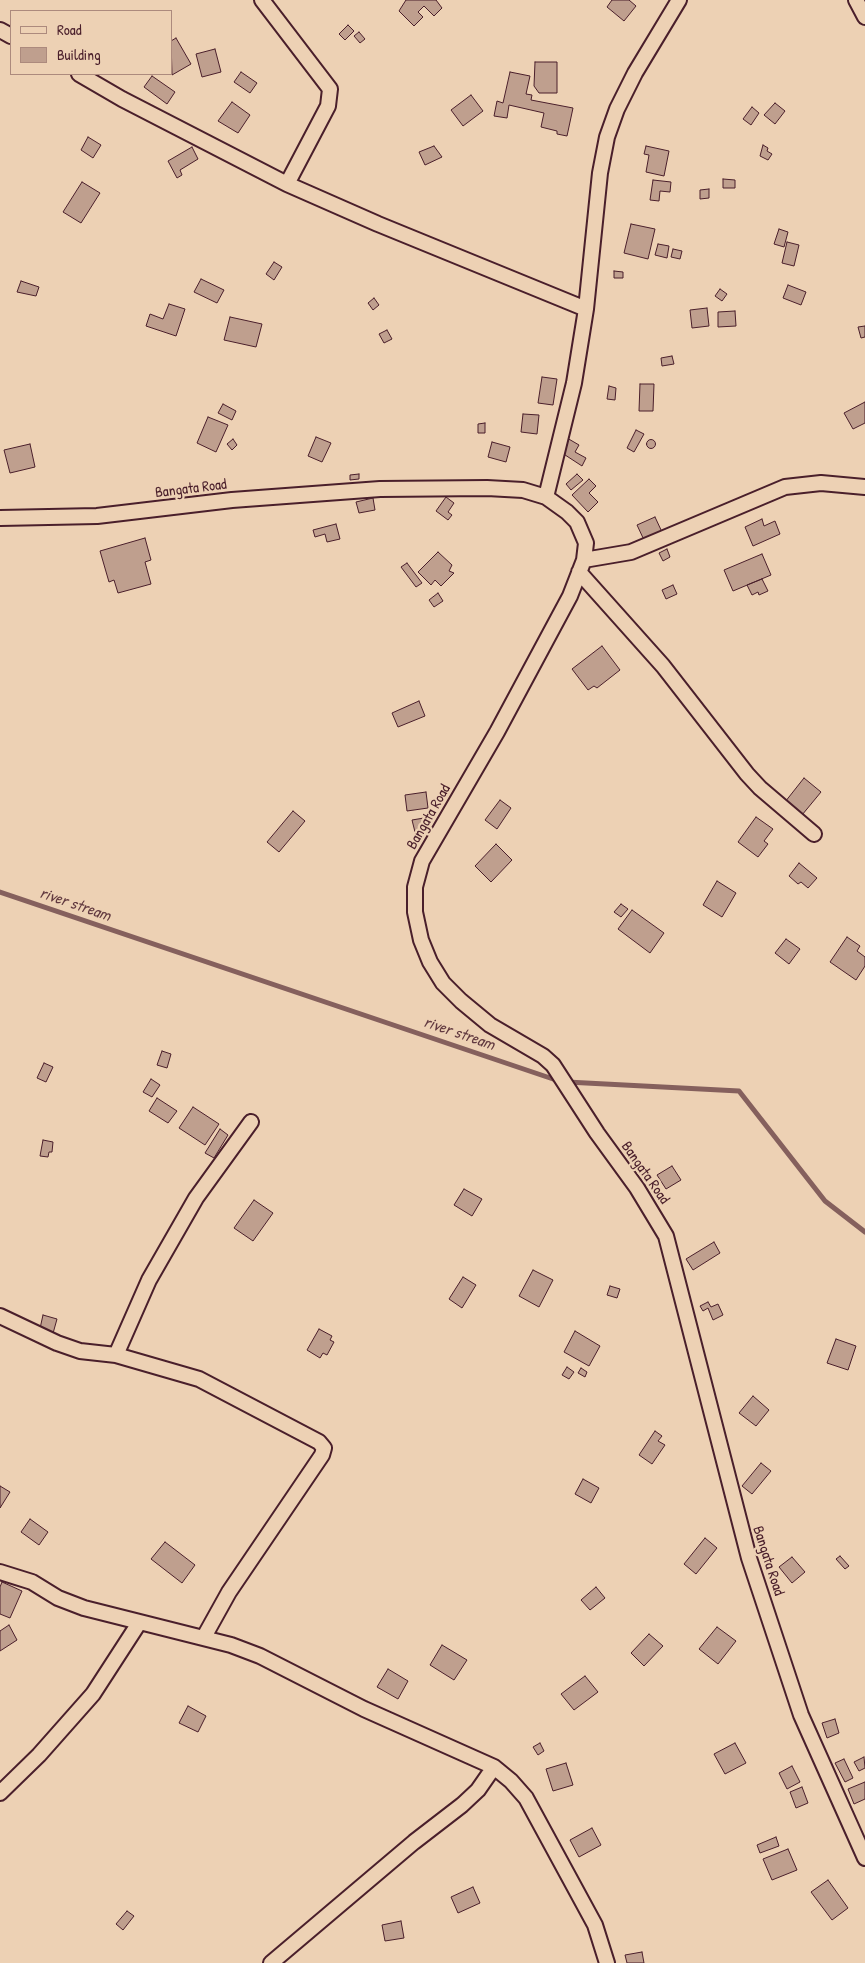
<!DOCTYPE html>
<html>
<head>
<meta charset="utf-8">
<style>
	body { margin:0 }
	#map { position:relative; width:865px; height:1963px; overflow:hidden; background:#edd1b4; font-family:"Patrick Hand",sans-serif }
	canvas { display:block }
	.legend { position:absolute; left:10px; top:10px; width:162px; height:65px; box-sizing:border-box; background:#edd1b4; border:1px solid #ac8a7d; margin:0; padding:6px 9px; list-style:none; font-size:15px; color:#4a1f2b }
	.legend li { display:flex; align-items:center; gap:10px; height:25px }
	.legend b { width:25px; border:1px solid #ac8a7d }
</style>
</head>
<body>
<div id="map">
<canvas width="865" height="1963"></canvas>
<ul class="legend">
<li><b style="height:6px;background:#edd1b4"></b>Road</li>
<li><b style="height:14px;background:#bf9f8e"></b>Building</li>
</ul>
</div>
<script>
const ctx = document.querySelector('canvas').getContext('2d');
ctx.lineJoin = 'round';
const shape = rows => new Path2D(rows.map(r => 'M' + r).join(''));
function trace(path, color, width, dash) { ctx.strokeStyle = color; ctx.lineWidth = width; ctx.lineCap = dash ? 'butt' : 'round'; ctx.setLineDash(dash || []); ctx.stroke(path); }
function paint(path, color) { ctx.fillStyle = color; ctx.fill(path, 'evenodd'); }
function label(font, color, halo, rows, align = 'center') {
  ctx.font = font + ' "Patrick Hand",sans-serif'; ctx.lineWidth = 4.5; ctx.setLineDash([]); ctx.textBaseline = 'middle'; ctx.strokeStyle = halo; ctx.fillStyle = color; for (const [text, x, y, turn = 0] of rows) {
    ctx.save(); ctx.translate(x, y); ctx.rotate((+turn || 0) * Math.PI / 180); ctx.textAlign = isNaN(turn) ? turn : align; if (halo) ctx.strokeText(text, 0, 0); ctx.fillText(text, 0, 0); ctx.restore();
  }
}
trace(shape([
	[0,892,559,1081],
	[567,1082,739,1091,825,1201,865,1232]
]), '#85605d', 5);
const building = shape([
	[406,0,436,0,442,8,434,16,424,6,418,12,423,17,414,26,399,11,406,0],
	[612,0,629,0,636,6,624,21,607,7,612,0],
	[348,25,354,31,345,40,339,34,348,25],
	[359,32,365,39,360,43,354,36,359,32],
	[176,38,191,64,172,75,171,41,176,38],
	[215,49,221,72,202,77,196,54,215,49],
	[535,62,557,62,557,93,539,93,534,86,535,62],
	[241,72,257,83,250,93,234,82,241,72],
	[510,72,530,76,526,94,532,95,531,100,573,108,567,136,557,134,557,131,541,127,544,113,509,105,507,118,494,116,497,101,503,103,510,72],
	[152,76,175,92,167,104,144,87,152,76],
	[471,95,483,111,463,126,451,110,471,95],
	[232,102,250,115,238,133,218,121,232,102],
	[775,103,785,111,775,124,764,115,775,103],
	[752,107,759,113,751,125,743,119,752,107],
	[88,137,101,145,93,158,81,150,88,137],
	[763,145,768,148,767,151,772,154,768,160,760,156,763,145],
	[434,146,442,157,425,165,419,152,434,146],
	[646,146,669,151,664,176,646,172,649,155,644,154,646,146],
	[192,147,198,159,180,170,182,175,177,178,168,161,192,147],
	[723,179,735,180,735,188,723,188,723,179],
	[653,180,671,182,670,192,660,191,659,201,650,200,653,180],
	[82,182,100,193,81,223,63,212,82,182],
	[709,189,709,198,700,199,700,190,709,189],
	[631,224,655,229,648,259,624,253,631,224],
	[779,229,788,232,784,247,774,244,779,229],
	[787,242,799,245,794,266,782,263,787,242],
	[658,244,669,246,667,258,655,255,658,244],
	[673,249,682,251,680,259,671,257,673,249],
	[274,262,282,267,274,280,266,274,274,262],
	[614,271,623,272,623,278,614,278,614,271],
	[201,279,224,290,217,303,194,292,201,279],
	[21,281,39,287,36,296,17,292,21,281],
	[788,285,806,292,801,305,783,298,788,285],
	[720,289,727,294,722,301,715,296,720,289],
	[374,298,379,305,373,310,368,303,374,298],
	[169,304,185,309,176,336,146,326,150,314,163,319,169,304],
	[707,308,709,326,692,328,690,310,707,308],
	[735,311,736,326,718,327,718,312,735,311],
	[230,317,262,324,256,347,224,340,230,317],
	[865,326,865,337,861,338,858,327,865,326],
	[387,330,392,339,384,343,379,334,387,330],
	[672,356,674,364,662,366,661,358,672,356],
	[542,377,557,379,553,405,538,403,542,377],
	[640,384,654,384,653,411,639,411,640,384],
	[609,386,616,388,615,400,607,399,609,386],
	[865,402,865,423,853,429,844,413,865,402],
	[223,404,236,411,232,420,218,413,223,404],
	[523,414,539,415,537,434,521,432,523,414],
	[208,417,228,425,216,452,197,443,208,417],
	[485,423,485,433,478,433,478,424,485,423],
	[636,430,644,434,634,452,627,448,636,430],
	[316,437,331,443,322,462,308,456,316,437],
	[567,438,579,445,575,452,586,458,582,466,559,451,567,438],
	[233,439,237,445,232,450,227,444,233,439],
	'646.5 444a4.5 4.5 0 1 1 9 0a4.5 4.5 0 1 1-9 0Z',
	[492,442,510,447,506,462,488,457,492,442],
	[30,444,35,467,10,473,4,450,30,444],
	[359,474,359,479,350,480,350,475,359,474],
	[577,474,583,480,571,490,566,484,577,474],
	[589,479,596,486,589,493,598,502,588,512,572,495,589,479],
	[446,497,454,503,448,512,452,515,448,520,436,511,446,497],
	[373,498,375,510,359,513,356,502,373,498],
	[655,517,662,532,644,540,637,525,655,517],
	[762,519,764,526,775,521,780,534,753,546,745,527,762,519],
	[336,524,340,539,327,542,325,534,315,537,313,530,336,524],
	[145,538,151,560,145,562,151,584,118,593,114,580,109,582,100,551,145,538],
	[667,549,670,557,663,561,659,553,667,549],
	[438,552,452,565,449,571,454,573,441,586,435,580,431,585,418,572,438,552],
	[762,554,771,575,733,591,724,570,762,554],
	[407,563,422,583,416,587,401,567,407,563],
	[762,579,768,591,759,595,758,592,752,595,747,585,762,579],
	[673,585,677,594,666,599,662,590,673,585],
	[438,593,443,601,434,607,429,600,438,593],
	[602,646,620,670,597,688,594,686,588,690,572,669,602,646],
	[419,701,425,716,398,727,392,713,419,701],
	[804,778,821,792,802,815,785,802,804,778],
	[426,792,428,808,407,811,405,795,426,792],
	[500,800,511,808,497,829,485,820,500,800],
	[293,811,305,821,279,852,267,842,293,811],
	[756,817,773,829,764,841,768,844,758,857,738,842,756,817],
	[424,818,427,829,415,832,412,820,424,818],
	[496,844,512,860,491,882,475,866,496,844],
	[799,863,817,878,808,888,801,882,798,884,789,876,799,863],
	[717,881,736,893,722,917,703,905,717,881],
	[621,904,628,909,621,917,614,912,621,904],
	[632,910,664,933,650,953,618,929,632,910],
	[847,937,860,946,857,951,865,957,865,966,856,980,830,962,847,937],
	[786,939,800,949,789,964,775,953,786,939],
	[162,1051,171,1054,167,1068,157,1065,162,1051],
	[44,1063,53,1067,46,1082,37,1078,44,1063],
	[151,1079,160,1085,152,1097,143,1092,151,1079],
	[157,1098,177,1111,168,1123,149,1111,157,1098],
	[193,1107,219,1124,205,1145,179,1128,193,1107],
	[220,1129,228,1135,214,1158,205,1153,220,1129],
	[43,1140,53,1142,52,1152,49,1152,48,1157,40,1156,43,1140],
	[672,1166,681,1180,666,1189,657,1175,672,1166],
	[464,1189,482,1199,472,1216,454,1205,464,1189],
	[254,1200,273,1213,253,1241,234,1228,254,1200],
	[714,1242,720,1253,693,1270,686,1259,714,1242],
	[533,1270,553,1280,539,1307,519,1296,533,1270],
	[463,1277,476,1285,462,1308,449,1299,463,1277],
	[610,1286,620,1289,617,1298,607,1295,610,1286],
	[708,1302,711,1307,718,1304,723,1315,713,1320,708,1308,703,1311,700,1306,708,1302],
	[43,1315,57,1319,52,1337,39,1333,43,1315],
	[319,1329,332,1336,330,1340,334,1342,327,1355,323,1353,320,1358,307,1350,319,1329],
	[575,1331,600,1346,589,1366,564,1352,575,1331],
	[836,1339,856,1346,848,1370,827,1363,836,1339],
	[567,1367,574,1372,569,1379,562,1375,567,1367],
	[581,1368,587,1372,585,1377,578,1373,581,1368],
	[753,1396,769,1410,756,1426,739,1413,753,1396],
	[655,1431,662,1436,658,1441,665,1445,652,1464,639,1455,655,1431],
	[761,1463,771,1471,752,1494,742,1486,761,1463],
	[583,1479,599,1488,591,1503,575,1494,583,1479],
	[0,1486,10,1492,0,1508,0,1486],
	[30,1519,48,1532,39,1545,21,1532,30,1519],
	[705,1538,717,1548,696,1574,684,1564,705,1538],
	[165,1542,195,1565,182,1583,151,1559,165,1542],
	[840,1556,849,1566,845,1569,836,1559,840,1556],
	[792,1557,805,1572,792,1583,779,1567,792,1557],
	[2,1582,22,1591,10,1618,0,1614,0,1587,2,1582],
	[596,1587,605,1598,590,1610,581,1600,596,1587],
	[9,1625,17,1640,0,1651,0,1631,9,1625],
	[717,1627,736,1641,718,1664,699,1649,717,1627],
	[649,1634,663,1646,644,1666,631,1653,649,1634],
	[442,1645,467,1660,454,1680,430,1665,442,1645],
	[388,1669,408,1681,398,1699,377,1687,388,1669],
	[585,1676,598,1692,574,1710,561,1694,585,1676],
	[188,1706,206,1716,198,1732,179,1723,188,1706],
	[835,1719,839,1733,827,1738,822,1723,835,1719],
	[540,1743,544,1751,538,1755,533,1747,540,1743],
	[735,1743,746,1763,725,1774,714,1754,735,1743],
	[864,1757,865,1768,859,1771,854,1762,864,1757],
	[844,1759,853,1778,845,1782,835,1763,844,1759],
	[566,1763,573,1785,553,1791,546,1769,566,1763],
	[792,1766,800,1782,787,1789,779,1773,792,1766],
	[865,1782,865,1799,854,1804,848,1789,865,1782],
	[802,1787,808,1803,796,1808,790,1792,802,1787],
	[592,1828,601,1845,579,1857,570,1840,592,1828],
	[776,1837,779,1846,760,1853,757,1845,776,1837],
	[788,1849,797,1870,772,1880,763,1859,788,1849],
	[828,1880,848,1908,832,1920,811,1892,828,1880],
	[473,1887,480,1903,458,1913,451,1897,473,1887],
	[127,1911,134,1916,123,1930,116,1924,127,1911],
	[401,1921,404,1938,385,1941,382,1925,401,1921],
	[642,1952,644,1963,627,1963,625,1955,642,1952]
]);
paint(building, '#bf9f8e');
trace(building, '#4a1f2b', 1);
const street = shape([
	[262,0,330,89,328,106,287,184],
	[856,0,865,17],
	[0,30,11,36],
	[79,74,122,99,287,184,378,224,586,309],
	[546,497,574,383,586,309,600,173,607,137,617,109,635,73,679,0],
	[0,518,97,516,232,500,380,489,487,488,523,490,546,497,567,512,577,522,586,543,584,560,570,596,497,732,422,861,415,887,415,912,421,940,430,962,443,983,461,1001,490,1025,543,1056,553,1065,597,1133,637,1188,666,1236,749,1558,801,1715,865,1858],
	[584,560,631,552,785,487,821,483,865,487],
	[579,572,663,666,747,774,760,788,814,834],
	[0,1316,57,1343,80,1351,116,1355,199,1379,319,1442,324,1448,322,1455,229,1592,204,1637],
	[116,1355,149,1280,196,1198,251,1122],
	[0,1572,32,1582,58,1598,84,1608,231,1645,260,1656,364,1709,494,1767,511,1781,526,1798,595,1925,607,1963],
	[0,1793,39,1755,93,1694,139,1623],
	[271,1963,414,1842,462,1805,478,1790,494,1767]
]);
trace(street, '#4a1f2b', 18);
trace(street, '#edd1b4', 14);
label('15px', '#4a1f2b', '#edd1b4', [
	["Bangata Road",191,489,-7],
	["Bangata Road",429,817,-60],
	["Bangata Road",645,1173,55],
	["Bangata Road",768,1561,72]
]);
label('italic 16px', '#623a40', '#edd1b4', [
	["river stream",75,905,19],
	["river stream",459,1034,19]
]);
</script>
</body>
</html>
